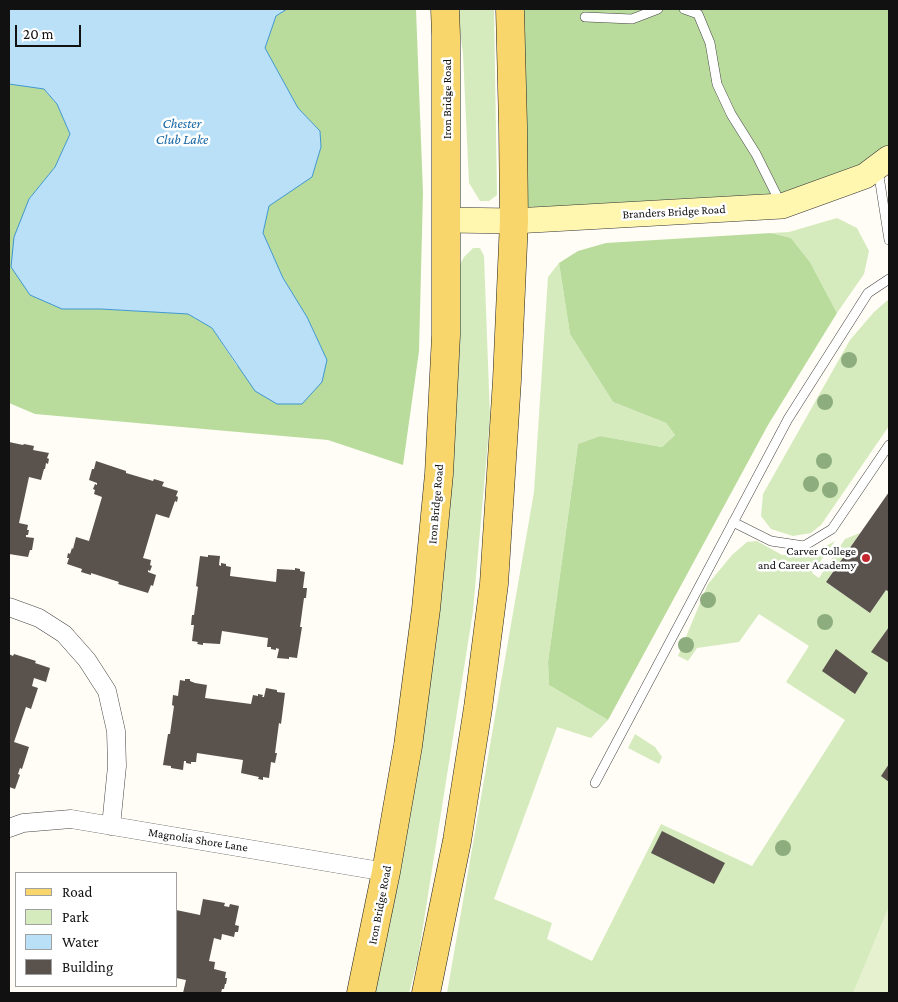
<!DOCTYPE html>
<html>
<head>
<meta charset="utf-8">
<style>
	body { margin:0 }
	#map { position:relative; width:898px; height:1002px; overflow:hidden; background:#fffdf5; font-family:"Crimson Pro",serif }
	canvas { display:block }
	.frame { position:absolute; inset:0; border:10px solid #111; pointer-events:none }
	.legend { position:absolute; left:15px; top:872px; width:162px; height:115px; box-sizing:border-box; background:#fff; border:1px solid #a0a0a0; margin:0; padding:6px 9px; list-style:none; font-size:15px; color:#111 }
	.legend li { display:flex; align-items:center; gap:10px; height:25px }
	.legend b { width:25px; border:1px solid #a0a0a0 }
	.scale { position:absolute; left:15px; top:25px; width:66px; height:22px; box-sizing:border-box; border:2px solid #111; border-top:0; padding-left:6px; font-size:15px; line-height:18px; white-space:nowrap; color:#111; -webkit-text-stroke:4px #fff; paint-order:stroke }
</style>
</head>
<body>
<div id="map">
<canvas width="898" height="1002"></canvas>
<div class="frame"></div>
<ul class="legend">
<li><b style="height:6px;background:#f9d66b"></b>Road</li>
<li><b style="height:14px;background:#d5ebbd"></b>Park</li>
<li><b style="height:14px;background:#b9e0f7"></b>Water</li>
<li><b style="height:14px;background:#5a524d"></b>Building</li>
</ul>
<div class="scale">20 m</div>
</div>
<script>
const ctx = document.querySelector('canvas').getContext('2d');
ctx.lineJoin = 'round';
function paint(path, color) { ctx.fillStyle = color; ctx.fill(path, 'evenodd'); }
const shape = rows => new Path2D(rows.map(r => 'M' + r).join(''));
function trace(path, color, width, dash) { ctx.strokeStyle = color; ctx.lineWidth = width; ctx.lineCap = dash ? 'butt' : 'round'; ctx.setLineDash(dash || []); ctx.stroke(path); }
function label(font, color, halo, rows, align = 'center') {
  ctx.font = font + ' "Crimson Pro",serif'; ctx.lineWidth = 5; ctx.setLineDash([]); ctx.textBaseline = 'middle'; ctx.strokeStyle = halo; ctx.fillStyle = color; for (const [text, x, y, turn = 0] of rows) {
    ctx.save(); ctx.translate(x, y); ctx.rotate((+turn || 0) * Math.PI / 180); ctx.textAlign = isNaN(turn) ? turn : align; if (halo) ctx.strokeText(text, 0, 0); ctx.fillText(text, 0, 0); ctx.restore();
  }
}
paint(shape([
	[457,9,494,9,497,195,489,201,480,201,469,183,463,54],
	[837,218,857,228,869,251,864,274,837,313,810,262,791,238,771,233,789,232],
	[473,248,480,248,484,256,490,417,473,611,418,958,409,993,370,993,459,266,464,257],
	[559,263,570,334,613,402,666,423,675,435,662,447,600,436,578,444,548,662,549,685,608,720,591,738,557,727,494,899,552,923,547,939,592,961,661,824,752,866,845,720,786,682,809,646,759,614,739,642,697,648,688,661,678,656,708,584,732,555,747,542,757,541,782,555,810,555,835,541,812,573,819,578,845,539,860,533,826,582,870,613,886,590,889,592,889,993,447,993,534,492,548,277],
	[889,299,889,426,821,525,811,533,793,536,771,529,761,516,763,494,850,340,874,312],
	[635,734,655,747,662,757,659,764,628,748]
]), '#d5ebbd');
paint(shape([
	[287,9,416,9,423,193,419,351,403,465,328,440,35,414,9,403,9,84,44,89,57,104,70,134,55,167,29,199,62,309,101,309,188,314,212,328,237,366,327,360,307,317,283,278,263,233,269,205,312,177,321,147,320,131,298,108,265,48,276,16],
	[514,9,889,9,889,152,788,199,520,214],
	[771,233,791,238,810,262,837,313,768,425,608,720,549,685,548,662,578,444,600,436,662,447,675,435,666,423,613,402,570,334,559,263,578,251,606,243]
]), '#b9dc9c');
paint(shape([
	[889,906,889,993,853,993]
]), '#e6f2cf');
const water = shape([
	[9,9,287,9,276,16,265,48,298,108,320,131,321,147,312,177,269,206,263,233,283,278,307,317,327,360,322,382,302,404,277,404,255,391,212,328,188,314,101,309,62,309,30,295,11,267,14,237,29,199,55,167,70,134,57,104,44,89,9,84,9,9]
]);
paint(water, '#b9e0f7');
trace(water, '#3f96cf', 1);
paint(shape([
	[9,442,23,445,24,444,34,446,33,450,49,453,47,458,49,459,48,464,46,463,45,469,44,469,41,480,29,477,19,523,28,525,27,530,29,530,28,535,26,535,26,537,34,538,32,550,30,550,28,557,9,554],
	[96,461,126,471,126,473,153,481,154,479,164,482,162,486,178,491,176,496,178,497,177,502,175,501,169,518,156,514,143,558,151,560,150,565,152,566,150,571,148,570,148,572,156,575,153,586,151,585,148,593,118,584,119,582,91,573,91,575,81,572,82,569,67,564,69,558,67,558,68,553,70,554,72,548,73,549,76,537,89,541,102,497,94,494,95,490,93,489,95,484,97,485,97,483,89,480,92,469,94,469],
	[889,492,889,592,886,590,870,613,826,582],
	[208,555,220,556,219,565,221,566,221,563,226,564,226,566,231,567,230,576,276,582,277,569,295,570,295,568,300,569,300,571,305,572,303,588,307,588,306,598,304,598,300,627,302,627,297,658,289,657,289,659,277,658,279,649,276,648,276,650,271,649,271,647,267,647,268,638,222,631,220,644,203,643,203,645,197,644,198,642,192,641,194,625,191,625,192,615,194,615,198,587,196,586,200,556,208,557],
	[889,627,889,663,871,652],
	[836,649,868,673,855,694,822,671],
	[9,654,13,656,14,654,36,661,35,663,50,668,46,682,34,678,32,686,38,688,31,709,26,707,14,742,29,747,22,769,20,768,18,774,20,775,15,789,9,787],
	[185,679,190,679,190,681,195,683,207,685,205,698,251,704,253,695,258,696,258,694,263,695,262,697,264,697,266,688,277,690,277,692,285,693,281,724,279,723,275,753,277,753,275,763,271,762,269,778,263,777,263,780,258,779,259,777,241,773,243,760,197,753,196,762,191,762,191,764,186,763,186,761,184,761,183,770,171,768,171,766,163,765,168,734,170,734,174,706,172,705,173,695,178,696,180,680,185,681],
	[889,764,889,782,881,776],
	[662,831,725,863,714,884,651,853],
	[203,899,225,903,224,906,229,907,230,904,239,906,235,925,239,926,238,932,235,932,234,937,222,934,221,940,214,938,209,961,215,962,214,969,226,972,225,978,227,978,226,984,225,984,224,989,222,989,221,993,183,993,186,980,176,978,176,910,200,915]
]), '#5a524d');
const lane = shape([
	[684,9,698,14,710,43,717,84,731,114,756,154,781,204],
	[585,17,632,19,658,9],
	[878,170,889,240],
	[733,522,771,541,804,546,832,529,889,445],
	[595,783,788,419,868,293,889,279]
]);
const street = shape([
	[9,607,39,618,64,634,87,660,107,691,116,731,117,766,111,826],
	[9,828,23,823,71,819,386,872]
]);
const secondary = shape([
	[447,220,514,221,782,206,865,176,889,158]
]);
const primary = shape([
	[361,993,386,872,408,746,426,609,439,474,446,335,446,36,445,9],
	[426,993,457,841,478,708,494,584,507,380,514,221,513,126,510,9]
]);
trace(lane, '#444', 10);
trace(street, '#444', 19);
trace(secondary, '#333', 26);
trace(primary, '#222', 29);
trace(lane, '#fff', 9);
trace(street, '#fff', 18);
trace(secondary, '#fff6b0', 25);
trace(primary, '#f9d66b', 28);
ctx.fillStyle = '#8dad7f';
for (const [x, y] of [
	[849,360],
	[825,402],
	[824,461],
	[811,484],
	[830,490],
	[708,600],
	[825,622],
	[686,645],
	[783,848]
]) { ctx.beginPath(); ctx.arc(x, y, 8, 0, 2 * Math.PI); ctx.fill(); }
for (const [x, y, r, color] of [
	[866,558,5,"#c4262e"]
]) { const dot = new Path2D(); dot.arc(x, y, r, 0, 2 * Math.PI); ctx.fillStyle = color; ctx.fill(dot); trace(dot, '#fff', 2); }
label('12px', '#111', '#fff', [
	["Iron Bridge Road",447,99,-90],
	["Branders Bridge Road",674,212,-3],
	["Iron Bridge Road",436,504,-85],
	["Magnolia Shore Lane",198,840,9],
	["Iron Bridge Road",380,905,-79]
]);
label('12px', '#111', '#fff', [
	["Carver College",856,551],
	["and Career Academy",856,565]
], 'right');
label('italic 14px', '#1768a6', '#fff', [
	["Chester",182,124],
	["Club Lake",182,140]
]);
</script>
</body>
</html>
